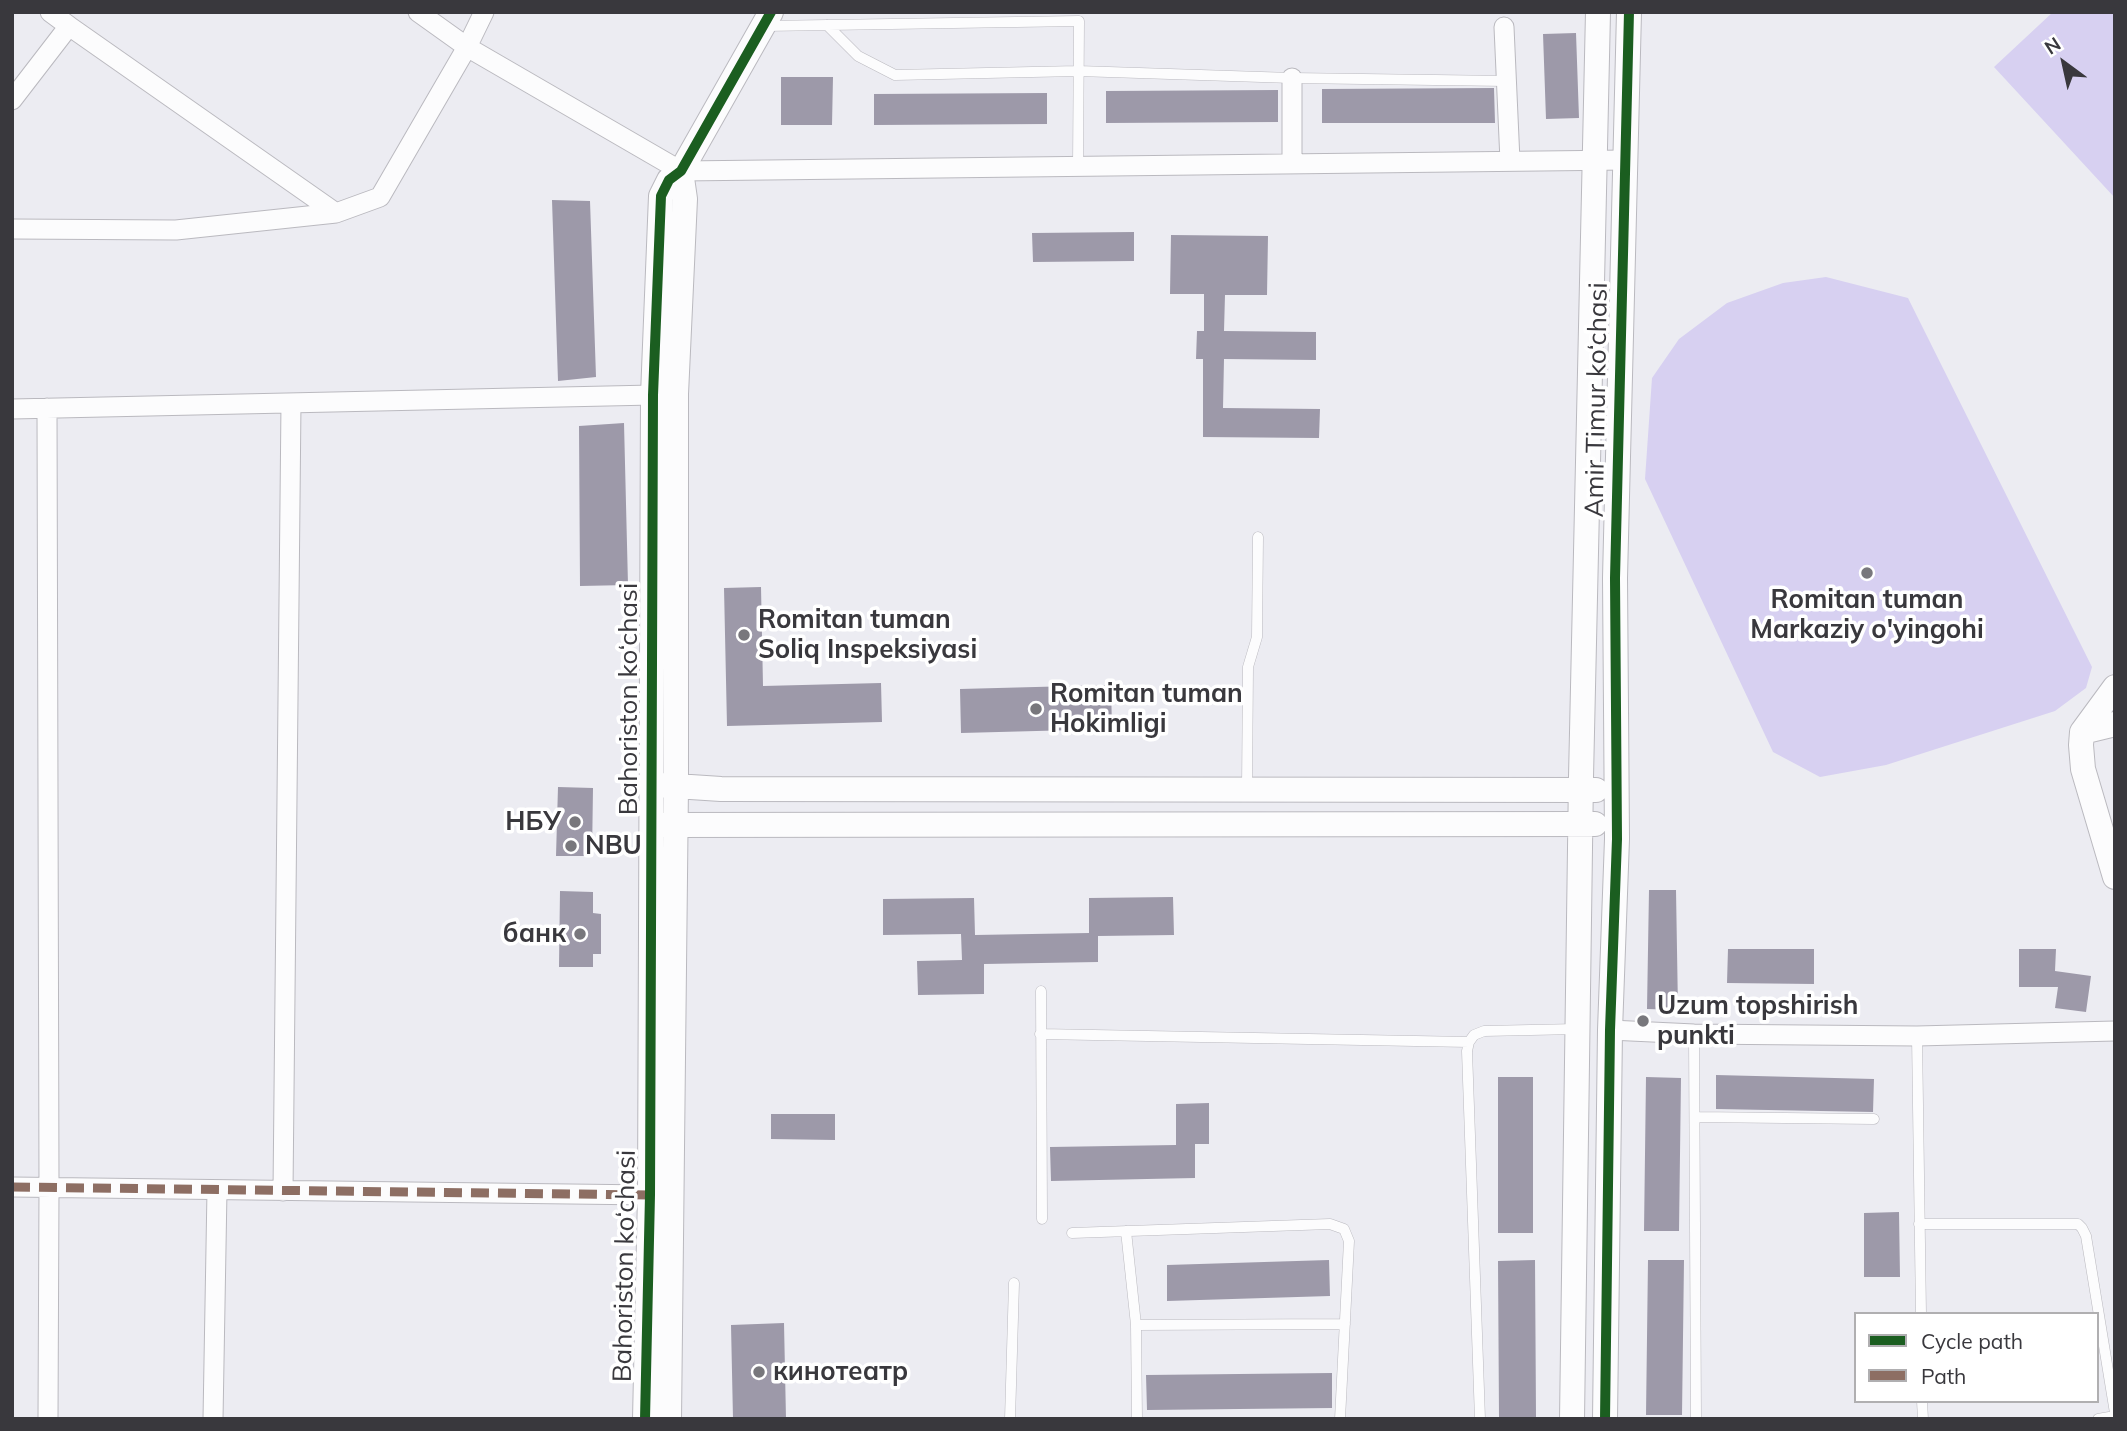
<!DOCTYPE html>
<html>
<head>
<meta charset="utf-8">
<style>
	body { margin:0 }
	#map { position:relative; width:2127px; height:1431px; overflow:hidden; background:#ececf2; font-family:Mulish,sans-serif }
	canvas { display:block }
	.frame { position:absolute; inset:0; border:14px solid #39383d; pointer-events:none }
	.legend { position:absolute; left:1854px; top:1312px; width:245px; height:91px; box-sizing:border-box; background:#fff; border:2px solid #b0afb1; margin:0; padding:9px 12px; list-style:none; font-size:21px; color:#39383d }
	.legend li { display:flex; align-items:center; gap:14px; height:35px }
	.legend b { width:35px; border:2px solid #b0afb1 }
	.north { position:absolute; left:2029px; top:28px; width:70px; height:70px; -webkit-text-stroke:5px #fff; paint-order:stroke; rotate:327deg; font-size:19px; font-weight:700; line-height:28px; text-align:center; color:#39383d }
	.north::after { content:''; display:block; margin:auto; width:24px; height:32px; background:#39383d; clip-path:polygon(50% 0,100% 100%,50% 72%,0 100%) }
</style>
</head>
<body>
<div id="map">
<canvas width="2127" height="1431"></canvas>
<div class="frame"></div>
<ul class="legend">
<li><b style="height:9px;background:#1b5e20"></b>Cycle path</li>
<li><b style="height:9px;background:#8d6e63"></b>Path</li>
</ul>
<div class="north">N</div>
</div>
<script>
const ctx = document.querySelector('canvas').getContext('2d');
ctx.lineJoin = 'round';
function paint(path, color) { ctx.fillStyle = color; ctx.fill(path, 'evenodd'); }
const shape = rows => new Path2D(rows.map(r => 'M' + r).join(''));
function trace(path, color, width, dash) { ctx.strokeStyle = color; ctx.lineWidth = width; ctx.lineCap = dash ? 'butt' : 'round'; ctx.setLineDash(dash || []); ctx.stroke(path); }
function label(font, color, halo, rows, align = 'center') {
  ctx.font = font + ' Mulish,sans-serif'; ctx.lineWidth = 7; ctx.setLineDash([]); ctx.textBaseline = 'middle'; ctx.strokeStyle = halo; ctx.fillStyle = color; for (const [text, x, y, turn = 0] of rows) {
    ctx.save(); ctx.translate(x, y); ctx.rotate((+turn || 0) * Math.PI / 180); ctx.textAlign = isNaN(turn) ? turn : align; if (halo) ctx.strokeText(text, 0, 0); ctx.fillText(text, 0, 0); ctx.restore();
  }
}
paint(shape([
	[2053,12,2115,12,2115,198,1994,67],
	[1826,277,1908,298,2092,667,2086,688,2055,711,1886,765,1820,777,1773,752,1645,479,1652,378,1679,339,1727,303,1783,283]
]), '#d7d0f1');
paint(shape([
	[1576,33,1579,118,1546,119,1543,34],
	[781,77,833,77,832,125,781,125],
	[1494,88,1495,123,1322,123,1322,89],
	[1278,90,1278,122,1106,123,1106,91],
	[1047,93,1047,124,874,125,874,94],
	[552,200,590,201,596,377,558,381],
	[1134,232,1134,261,1033,262,1032,233],
	[1171,235,1268,236,1267,295,1225,295,1224,331,1316,332,1316,360,1224,359,1223,408,1320,409,1319,438,1203,437,1203,359,1196,359,1197,331,1204,331,1204,294,1170,294],
	[624,423,628,585,580,586,579,426],
	[761,587,763,686,881,683,882,722,727,726,724,588],
	[1111,685,1112,729,961,733,960,689],
	[558,787,593,788,592,856,556,856],
	[1649,890,1676,890,1678,1010,1647,1009],
	[560,891,593,892,593,913,601,914,601,954,593,954,593,967,559,967],
	[1173,897,1174,935,1098,936,1098,962,984,964,984,994,918,995,917,961,962,960,961,934,883,935,883,899,974,898,975,935,1089,933,1089,898],
	[1728,949,1814,949,1814,984,1727,983],
	[2019,949,2056,949,2055,971,2091,976,2086,1012,2055,1008,2058,987,2019,987],
	[1716,1075,1874,1079,1873,1112,1716,1109],
	[1498,1077,1533,1077,1533,1233,1498,1233],
	[1646,1077,1681,1078,1679,1231,1644,1231],
	[1209,1103,1209,1144,1195,1144,1195,1178,1051,1181,1050,1147,1176,1145,1176,1104],
	[771,1114,835,1114,835,1140,771,1139],
	[1899,1212,1900,1277,1864,1277,1864,1213],
	[1329,1260,1330,1296,1167,1301,1167,1265],
	[1535,1260,1536,1417,1499,1417,1498,1261],
	[1648,1260,1684,1260,1682,1415,1646,1415],
	[784,1323,786,1419,733,1419,731,1325],
	[1332,1373,1332,1408,1147,1410,1146,1375]
]), '#9d99a9');
const service = shape([
	[827,25,858,56,895,75,1078,71,1292,78,1506,81],
	[765,26,1079,21,1078,167],
	[1247,789,1248,667,1257,637,1258,537],
	[1041,991,1042,1219],
	[1040,1034,1469,1042],
	[1694,1034,1696,1419],
	[1917,1036,1921,1314],
	[1695,1117,1874,1119],
	[1919,1224,2078,1224,2082,1228,2086,1236,2115,1413],
	[1126,1231,1136,1325],
	[1072,1233,1330,1224,1344,1229,1349,1241,1340,1419],
	[1922,1401,1923,1419],
	[1010,1419,1014,1283],
	[1137,1419,1136,1325,1345,1324],
	[1480,1419,1467,1051,1469,1042,1474,1035,1484,1031,1577,1029],
	[2098,1419,2115,1416]
]);
const minor = shape([
	[50,12,69,26],
	[418,12,467,47,681,171,1626,160],
	[1504,27,1510,161],
	[1292,78,1292,164],
	[12,100,69,26,336,213],
	[12,229,176,230,336,213,380,197,467,47,484,12],
	[47,408,49,1188,48,1419],
	[12,409,653,395],
	[1610,1030,1694,1034,1917,1036,2115,1031],
	[12,1187,650,1195],
	[283,1191,291,403],
	[213,1419,217,1190]
]);
const tertiary = shape([
	[2115,687,2082,732,2081,745,2083,769,2115,877],
	[2082,732,2115,724],
	[660,785,721,789,1596,790],
	[659,825,1595,824],
	[645,1419,650,1195,653,395,661,196,669,180,681,171,771,12],
	[669,1419,676,786,676,394,685,199,681,171],
	[1572,1419,1581,777,1598,12],
	[1605,1419,1610,1030,1617,839,1615,578,1629,12]
]);
trace(service, '#bab9bf', 11);
trace(minor, '#bab9bf', 21);
trace(tertiary, '#bab9bf', 26);
trace(service, '#fcfcfd', 10);
trace(minor, '#fcfcfd', 19);
trace(tertiary, '#fcfcfd', 24);
trace(shape([
	[12,1187,650,1195]
]), '#8d6e63', 9, [18, 9]);
trace(shape([
	[645,1419,650,1195,653,395,661,196,669,180,681,171,771,12],
	[1605,1419,1610,1030,1617,839,1615,578,1629,12]
]), '#1b5e20', 10);
for (const [x, y, r, color] of [
	[1867,573,7,"#78777c"],
	[744,635,7,"#78777c"],
	[1036,709,7,"#78777c"],
	[575,822,7,"#78777c"],
	[571,846,7,"#78777c"],
	[580,934,7,"#78777c"],
	[1643,1021,7,"#78777c"],
	[759,1372,7,"#78777c"]
]) { const dot = new Path2D(); dot.arc(x, y, r, 0, 2 * Math.PI); ctx.fillStyle = color; ctx.fill(dot); trace(dot, '#fff', 2.5); }
label('26px', '#39383d', '#fff', [
	["Amir Timur ko‘chasi",1597,400,-89],
	["Bahoriston ko‘chasi",629,699,-90],
	["Bahoriston ko‘chasi",625,1266,-89]
]);
label('bold 26px', '#39383d', '#fff', [
	["Romitan tuman",1867,600,"center"],
	["Markaziy o'yingohi",1867,630,"center"],
	["Romitan tuman",758,620],
	["Soliq Inspeksiyasi",758,650],
	["Romitan tuman",1050,694],
	["Hokimligi",1050,724],
	["НБУ",561,822,"right"],
	["NBU",585,846],
	["банк",566,934,"right"],
	["Uzum topshirish",1657,1006],
	["punkti",1657,1036],
	["кинотеатр",773,1372]
], 'left');
</script>
</body>
</html>
